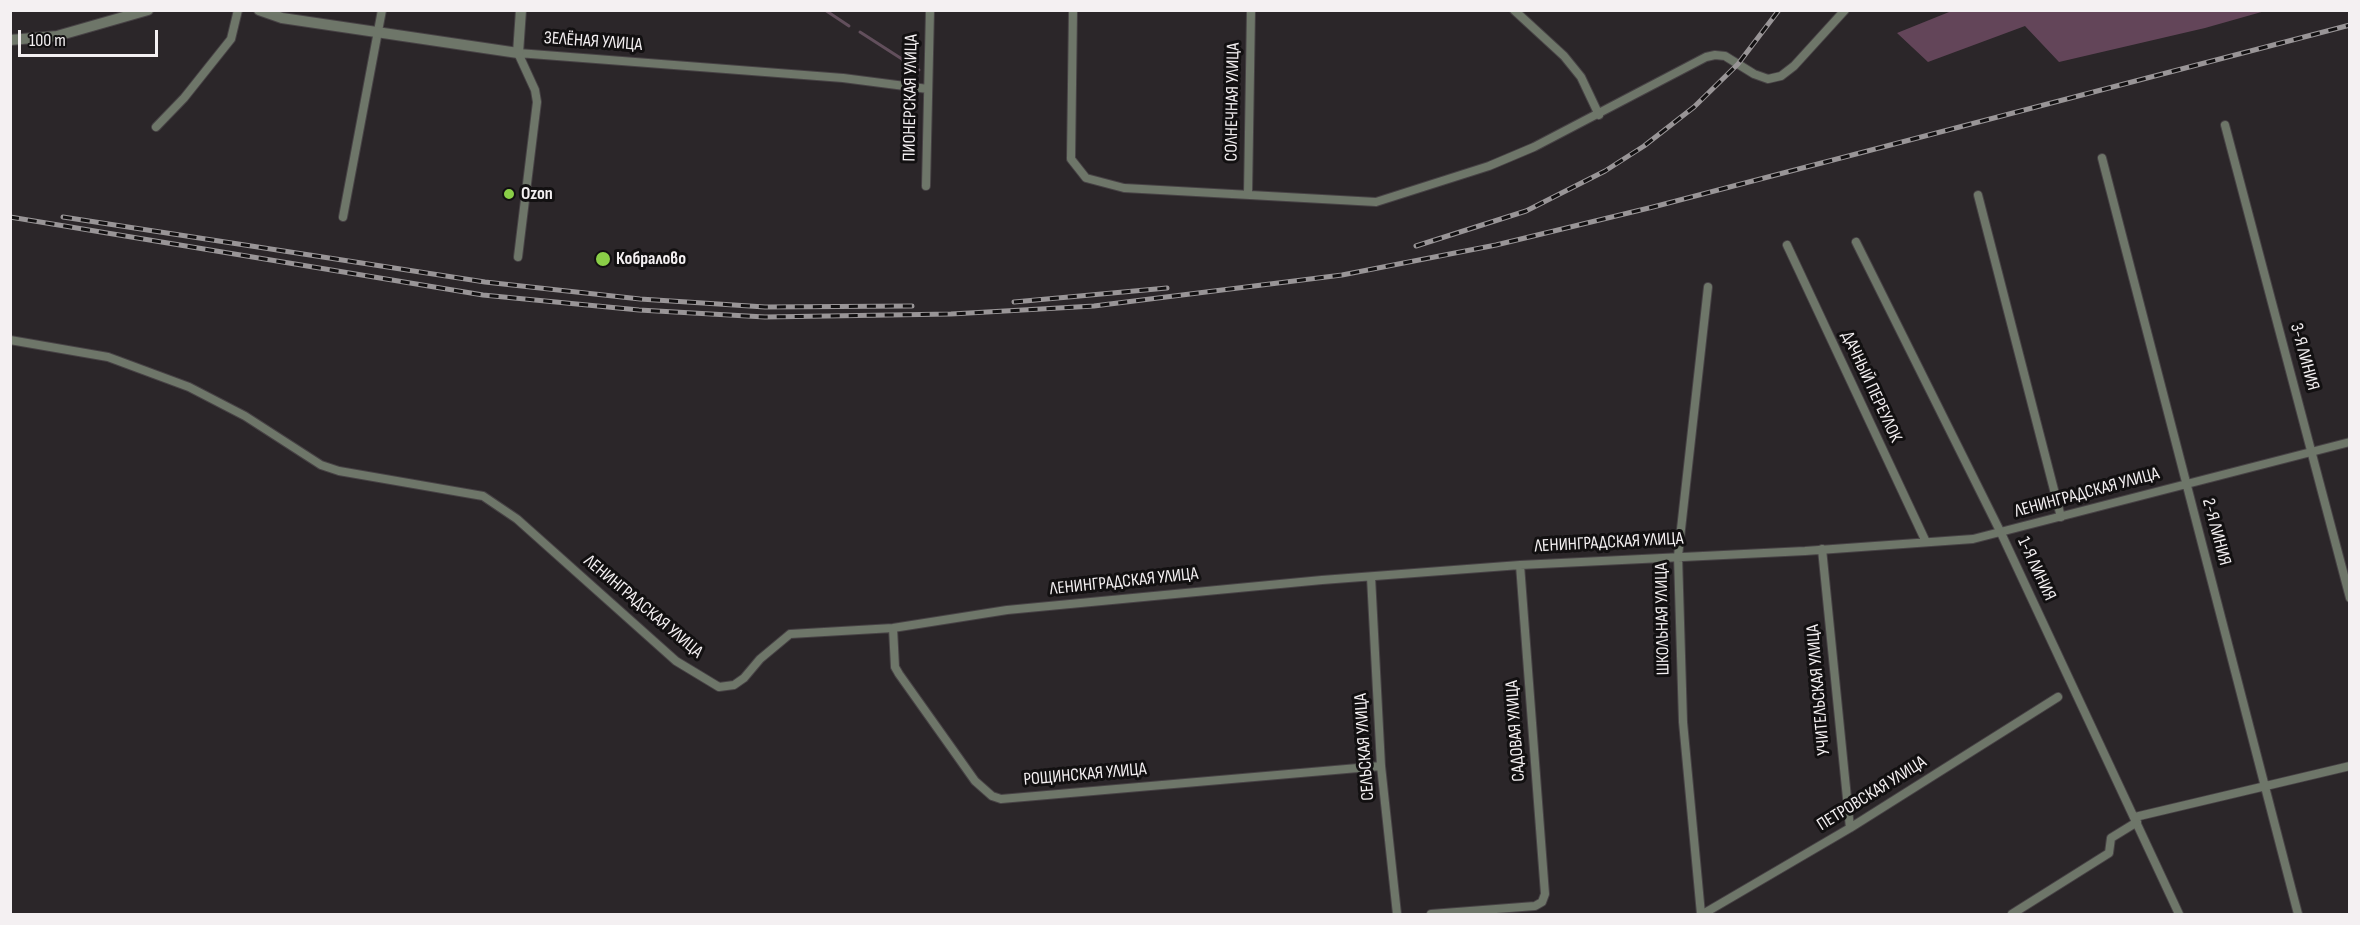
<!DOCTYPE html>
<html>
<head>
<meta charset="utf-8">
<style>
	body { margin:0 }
	#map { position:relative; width:2360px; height:925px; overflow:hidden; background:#2b2629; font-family:"Sofia Sans Condensed",sans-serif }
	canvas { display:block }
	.frame { position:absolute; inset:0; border:12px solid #f4f0f2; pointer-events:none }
	.scale { position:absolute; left:18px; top:30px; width:140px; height:27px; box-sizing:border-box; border:3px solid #f4f0f2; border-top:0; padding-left:8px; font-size:18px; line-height:21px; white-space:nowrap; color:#f4f0f2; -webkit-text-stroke:4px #121011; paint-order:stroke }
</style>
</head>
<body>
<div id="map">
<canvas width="2360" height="925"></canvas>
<div class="frame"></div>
<div class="scale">100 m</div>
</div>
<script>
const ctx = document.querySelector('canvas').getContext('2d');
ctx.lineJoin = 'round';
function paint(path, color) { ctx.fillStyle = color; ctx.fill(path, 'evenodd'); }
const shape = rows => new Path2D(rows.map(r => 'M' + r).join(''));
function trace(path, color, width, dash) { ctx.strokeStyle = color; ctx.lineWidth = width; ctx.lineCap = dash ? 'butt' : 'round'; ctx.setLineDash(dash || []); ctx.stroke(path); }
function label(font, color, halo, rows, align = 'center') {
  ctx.font = font + ' "Sofia Sans Condensed",sans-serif'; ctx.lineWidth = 6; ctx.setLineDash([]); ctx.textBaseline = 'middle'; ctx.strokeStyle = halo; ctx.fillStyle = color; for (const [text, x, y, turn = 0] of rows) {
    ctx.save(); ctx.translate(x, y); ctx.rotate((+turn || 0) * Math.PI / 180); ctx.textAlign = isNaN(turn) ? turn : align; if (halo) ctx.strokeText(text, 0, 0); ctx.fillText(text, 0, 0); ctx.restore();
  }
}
paint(shape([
	[1954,10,2265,10,2265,11,2205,28,2059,62,2025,26,1928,62,1897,33]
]), '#634559');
trace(shape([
	[825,10,849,26],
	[860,32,919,70]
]), '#624f5c', 3);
const minor = shape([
	[1073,10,1071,159,1086,178,1124,188,1376,202,1489,166,1534,147,1706,57,1715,55,1725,56,1754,74,1768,79,1781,76,1794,66,1845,10],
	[1514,10,1564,56,1581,77,1599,115],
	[2225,125,2350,598],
	[156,127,184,98,231,39,238,10],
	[2102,158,2298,914],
	[926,186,930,10],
	[1248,194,1251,10],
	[1978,195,2061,517],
	[343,217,382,10],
	[1856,242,2001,533,2179,914],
	[1787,245,1926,542],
	[518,257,537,102,535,90,518,53,843,78,928,89],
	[10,340,108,357,189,387,245,416,321,465,339,471,483,496,517,519,676,661,719,687,734,685,744,678,760,659,790,634,893,628,1007,610,1322,580,1520,565,1805,551,1973,539,2350,442],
	[1822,549,1850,828],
	[1371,577,1381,766,1397,914],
	[893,628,895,667,899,674,975,781,992,796,1001,799,1381,766],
	[2135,817,2350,766],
	[1431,914,1535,906,1542,902,1545,894,1520,565],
	[1701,914,1683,722,1678,556,1708,287],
	[1703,914,1850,828,2058,697],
	[2012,914,2109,853,2111,838,2137,822]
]);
const tertiary = shape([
	[259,10,282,18,518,53,521,10],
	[10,40,57,36,148,10]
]);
trace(minor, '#474245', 10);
trace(tertiary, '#474245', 12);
trace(minor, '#6e7669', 8);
trace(tertiary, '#6e7669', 10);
const rail = shape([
	[10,217,483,295,639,310,765,317,951,314,1094,306,1342,275,1496,245,1653,207,2350,25],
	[63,217,485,282,640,299,765,307,912,306],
	[1416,246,1526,211,1605,171,1644,146,1694,107,1738,64,1779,10],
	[1014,302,1167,288]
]);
trace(rail, '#999597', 5);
trace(rail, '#121011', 3, [9]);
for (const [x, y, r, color] of [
	[509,194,6,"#8ace47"],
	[603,259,8,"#8ace47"]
]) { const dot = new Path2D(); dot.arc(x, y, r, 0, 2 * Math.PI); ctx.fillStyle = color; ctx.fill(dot); trace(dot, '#121011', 2); }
label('18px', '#f4f0f2', '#121011', [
	["ЗЕЛЁНАЯ УЛИЦА",593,42,4],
	["ПИОНЕРСКАЯ УЛИЦА",911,98,-89],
	["СОЛНЕЧНАЯ УЛИЦА",1233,102,-89],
	["3-Я ЛИНИЯ",2304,357,75],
	["ДАЧНЫЙ ПЕРЕУЛОК",1871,387,65],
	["ЛЕНИНГРАДСКАЯ УЛИЦА",2087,493,-15],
	["2-Я ЛИНИЯ",2216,532,75],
	["ЛЕНИНГРАДСКАЯ УЛИЦА",1609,543,-3],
	["1-Я ЛИНИЯ",2036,569,65],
	["ЛЕНИНГРАДСКАЯ УЛИЦА",1124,582,-6],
	["ЛЕНИНГРАДСКАЯ УЛИЦА",643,607,40],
	["ШКОЛЬНАЯ УЛИЦА",1663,619,-91],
	["УЧИТЕЛЬСКАЯ УЛИЦА",1819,690,-95],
	["САДОВАЯ УЛИЦА",1516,731,-94],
	["СЕЛЬСКАЯ УЛИЦА",1365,747,-94],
	["РОЩИНСКАЯ УЛИЦА",1085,775,-5],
	["ПЕТРОВСКАЯ УЛИЦА",1872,794,-32]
]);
label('bold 18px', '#f4f0f2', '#121011', [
	["Ozon",521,194],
	["Кобралово",616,259]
], 'left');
</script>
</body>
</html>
